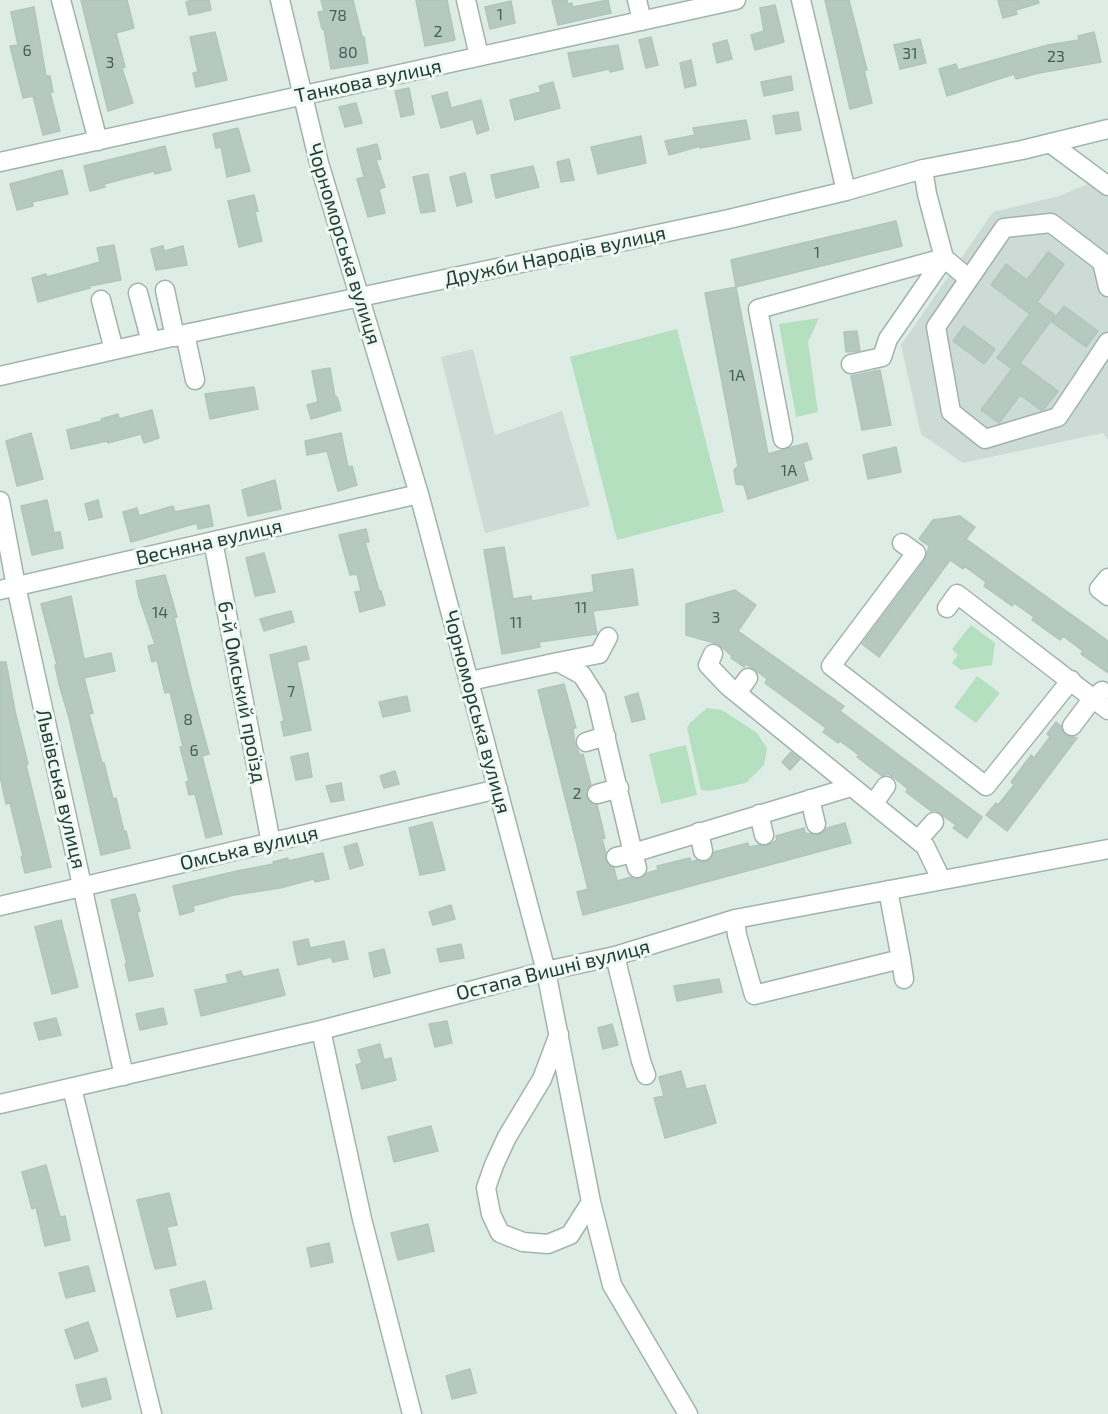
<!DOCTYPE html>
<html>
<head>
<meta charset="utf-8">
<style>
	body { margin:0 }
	canvas { display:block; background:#deece6 }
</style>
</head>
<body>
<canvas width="1108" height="1414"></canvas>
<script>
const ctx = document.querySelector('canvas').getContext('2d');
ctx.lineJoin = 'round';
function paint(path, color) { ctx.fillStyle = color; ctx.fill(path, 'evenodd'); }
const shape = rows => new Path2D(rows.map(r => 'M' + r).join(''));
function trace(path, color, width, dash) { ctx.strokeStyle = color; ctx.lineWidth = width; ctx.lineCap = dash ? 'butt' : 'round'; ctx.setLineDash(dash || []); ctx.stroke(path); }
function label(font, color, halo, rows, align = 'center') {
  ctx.font = font + ' "Exo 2",sans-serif'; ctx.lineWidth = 6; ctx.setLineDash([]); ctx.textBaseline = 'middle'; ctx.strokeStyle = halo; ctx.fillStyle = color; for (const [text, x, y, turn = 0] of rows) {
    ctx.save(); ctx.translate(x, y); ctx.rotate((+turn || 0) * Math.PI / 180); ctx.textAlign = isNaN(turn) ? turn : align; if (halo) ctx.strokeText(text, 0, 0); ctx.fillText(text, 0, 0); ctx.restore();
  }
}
paint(shape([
	[1108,176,1108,440,1103,433,963,463,921,434,901,345,993,212,1059,196],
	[473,349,495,435,562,411,590,506,485,533,441,357]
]), '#ccdbd5');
paint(shape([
	[819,318,808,342,818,412,796,417,779,324],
	[677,329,724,512,617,540,570,357],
	[971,625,995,643,992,665,961,670,952,663,958,655,952,649],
	[977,676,1000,693,976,723,954,707],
	[707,708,722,710,757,733,767,748,764,765,746,783,709,791,701,790,687,728,690,723],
	[686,745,697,795,661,804,649,754]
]), '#b4e0c0');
const building = shape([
	[81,0,127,0,134,28,116,33,125,67,122,68,133,103,108,111,81,0],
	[193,0,209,0,211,10,189,15,186,2,193,0],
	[321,0,353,0,362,37,364,37,368,63,331,69,324,29,322,29,318,12,324,11,321,0],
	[416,0,447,0,455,40,425,46,416,0],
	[552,0,567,0,568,4,572,3,573,7,608,0,611,13,558,25,552,0],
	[825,0,849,0,867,70,864,70,872,103,850,109,825,0],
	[998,0,1038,0,1039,3,1016,10,1017,14,1003,18,998,0],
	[511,1,515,23,490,29,485,7,511,1],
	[775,5,784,42,755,50,751,35,764,31,760,8,775,5],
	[34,7,46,76,50,76,53,92,50,92,60,131,43,135,33,96,23,98,10,46,18,45,11,12,34,7],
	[215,32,227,80,196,87,193,73,198,72,190,37,215,32],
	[1094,32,1101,62,1039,73,1016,79,1014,74,947,96,939,69,956,64,958,70,1048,45,1079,40,1078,36,1094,32],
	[651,37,658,65,646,68,639,40,651,37],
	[920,39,926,63,900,69,894,45,920,39],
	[727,40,732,59,717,63,713,44,727,40],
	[618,45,623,69,610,72,609,69,573,77,568,53,618,45],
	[691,60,696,85,685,88,680,63,691,60],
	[791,76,793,90,764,96,761,82,791,76],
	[553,82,560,108,515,120,510,100,541,92,539,86,553,82],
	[409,88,414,114,401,117,395,91,409,88],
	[447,92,451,108,481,100,489,130,477,134,473,119,441,128,432,96,447,92],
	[356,103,362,123,345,127,339,107,356,103],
	[798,112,801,130,776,134,773,116,798,112],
	[746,120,750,139,700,148,700,146,669,155,665,141,695,135,693,128,746,120],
	[238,128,250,171,227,177,221,147,216,148,213,134,238,128],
	[641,136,646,163,598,174,591,147,641,136],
	[377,144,381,159,376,160,385,187,379,189,385,213,368,217,357,179,364,177,357,149,377,144],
	[165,146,171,170,155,174,154,171,104,184,105,187,90,191,84,166,165,146],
	[569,159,574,180,561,182,557,162,569,159],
	[533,166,539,187,496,198,491,175,533,166],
	[62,170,68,194,32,202,33,206,17,210,10,184,62,170],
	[465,173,472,202,457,206,450,177,465,173],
	[428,174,435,211,421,213,413,177,428,174],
	[254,195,258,211,255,212,262,241,239,247,228,201,254,195],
	[896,221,902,246,736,287,731,260,896,221],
	[114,245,121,280,90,286,90,288,38,302,32,278,46,274,47,277,100,262,97,248,114,245],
	[163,246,164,251,183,246,187,265,156,270,151,249,163,246],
	[1048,252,1064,264,1037,302,1055,315,1020,363,1058,391,1044,409,1041,410,1020,395,999,423,981,410,1012,369,997,358,1030,314,991,285,1006,264,1027,280,1048,252],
	[736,287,768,454,807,443,812,459,803,462,808,480,748,499,744,485,736,484,734,470,738,466,705,293,736,287],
	[1064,306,1098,331,1086,347,1052,322,1064,306],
	[964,326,995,349,984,364,953,341,964,326],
	[857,331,860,351,846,352,844,332,857,331],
	[330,368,335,397,337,397,341,410,311,419,307,405,318,402,312,371,330,368],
	[880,370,891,425,862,430,851,376,880,370],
	[254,387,258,409,210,419,205,394,254,387],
	[152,410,159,438,144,443,141,434,108,443,107,441,71,449,67,430,102,421,101,419,118,414,119,419,152,410],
	[31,433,43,479,17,486,6,441,31,433],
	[341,433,348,467,352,466,357,485,338,491,327,451,307,455,305,441,341,433],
	[896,447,901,472,868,479,863,455,896,447],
	[275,480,281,509,248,516,242,490,275,480],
	[47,500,54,533,60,532,63,548,32,555,21,506,47,500],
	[98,500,102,517,89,520,85,504,98,500],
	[209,505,213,526,198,529,197,523,131,542,123,512,137,508,139,516,173,506,175,512,209,505],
	[960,516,975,527,966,539,1108,641,1108,673,1081,654,1083,651,1063,636,1060,640,1032,620,1034,617,1014,603,1012,606,984,586,986,582,964,566,963,569,950,560,879,657,862,644,925,560,929,546,919,539,933,520,960,516],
	[366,529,369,542,365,542,379,591,381,591,385,605,360,612,355,592,361,591,357,574,350,575,339,535,366,529],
	[504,547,513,599,531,596,532,601,594,592,592,575,633,569,638,605,593,611,597,634,539,642,540,647,502,654,484,550,504,547],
	[264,553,275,592,255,596,246,558,264,553],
	[165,575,177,617,174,617,191,687,209,754,202,756,222,834,206,838,195,794,189,795,186,782,189,781,180,747,183,747,170,692,165,693,157,660,152,662,148,646,155,644,139,597,136,581,165,575],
	[735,590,756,605,738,631,844,706,840,711,982,817,967,838,953,828,956,825,935,810,931,811,906,792,908,789,893,777,888,774,882,776,857,757,859,755,840,741,838,743,823,732,826,728,765,683,767,679,754,669,746,664,744,667,731,658,732,656,718,644,686,635,686,604,735,590],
	[71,596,84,659,111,653,115,671,84,678,93,713,89,714,102,763,104,763,113,799,116,798,124,832,126,831,130,848,101,855,69,718,59,684,55,665,57,665,41,604,71,596],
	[291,611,294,622,264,631,260,619,291,611],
	[306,646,309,659,297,662,311,730,284,736,281,722,284,721,270,655,306,646],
	[0,662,6,662,15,711,28,764,26,765,51,867,25,873,21,857,23,856,10,803,6,804,0,776,0,662],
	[564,684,576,728,573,728,575,745,580,755,583,754,591,785,586,791,586,796,590,802,597,805,605,838,602,839,606,853,605,860,608,865,614,868,617,881,631,877,640,879,647,873,658,870,657,866,690,858,691,862,697,860,706,862,711,859,714,852,748,843,749,847,759,845,767,846,777,840,776,836,804,828,805,833,818,835,827,828,845,823,851,843,583,915,577,892,588,889,538,690,564,684],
	[638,693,645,719,632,722,625,697,638,693],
	[407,696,410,711,383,717,379,702,407,696],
	[1056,722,1061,726,1065,735,1077,738,1007,831,986,815,996,803,998,805,1014,785,1011,782,1031,755,1034,758,1050,737,1047,734,1056,722],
	[791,752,800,759,790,770,782,762,791,752],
	[308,753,312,777,296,780,291,757,308,753],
	[395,771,399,784,384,788,380,776,395,771],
	[341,783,344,800,331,802,326,786,341,783],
	[432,822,445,870,420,875,409,828,432,822],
	[357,843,363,865,350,869,344,847,357,843],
	[323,853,329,879,315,882,314,879,280,888,234,895,193,906,194,911,180,915,173,886,237,871,274,864,273,862,288,858,288,861,323,853],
	[135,894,140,911,137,912,153,976,129,981,125,964,127,964,111,900,135,894],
	[451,905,455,919,433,925,429,912,451,905],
	[61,920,78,987,52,994,35,927,61,920],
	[308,939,310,948,344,941,348,959,333,962,331,957,298,965,293,942,308,939],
	[461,944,464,958,440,962,437,949,461,944],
	[384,949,390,973,374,977,369,953,384,949],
	[278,969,285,995,201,1016,195,990,228,983,226,975,241,971,243,977,278,969],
	[719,979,722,992,677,1001,674,986,719,979],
	[163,1008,167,1024,140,1030,136,1014,163,1008],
	[56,1018,61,1035,39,1040,34,1023,56,1018],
	[447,1021,452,1043,435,1047,429,1024,447,1021],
	[612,1024,618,1045,603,1049,598,1028,612,1024],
	[380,1044,384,1060,391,1058,396,1080,362,1089,356,1065,362,1063,358,1050,380,1044],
	[681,1071,686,1089,705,1085,716,1123,665,1138,654,1098,664,1096,659,1077,681,1071],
	[431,1126,438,1151,394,1162,388,1137,431,1126],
	[46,1165,60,1217,65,1216,70,1240,45,1246,36,1207,32,1209,22,1172,46,1165],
	[169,1193,177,1225,167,1227,176,1265,155,1269,137,1200,169,1193],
	[428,1224,434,1251,398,1260,391,1233,428,1224],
	[329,1243,333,1262,311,1267,307,1248,329,1243],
	[88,1266,95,1291,66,1298,59,1273,88,1266],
	[205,1281,212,1309,177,1317,170,1290,205,1281],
	[88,1322,98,1351,75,1359,65,1330,88,1322],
	[470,1369,476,1393,452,1399,446,1376,470,1369],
	[106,1378,111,1399,82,1407,76,1385,106,1378]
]);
paint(building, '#b6c9c1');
trace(building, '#b0c6bd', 1.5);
const minor = shape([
	[61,0,98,141],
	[280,0,319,163,419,494,546,971,591,1202,612,1285,688,1414],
	[466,0,479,56],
	[637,0,642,21],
	[801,0,846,191],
	[1050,143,1108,186],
	[0,162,736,0],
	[1108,287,1102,262,1051,223,1004,228,936,327,951,412,985,439,1058,417,1108,342],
	[165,290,175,337],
	[138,293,151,342],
	[101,300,114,350],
	[185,334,195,380],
	[851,364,882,357,888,339,944,258,969,279],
	[0,376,185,334,729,219,846,191,923,169,1022,150,1108,129],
	[783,439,758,309,944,258,927,194,923,169],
	[0,501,16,586,124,1076],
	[213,541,271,843],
	[902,543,916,553,831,666,986,786,1071,680],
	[1108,578,1099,589,1108,596],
	[0,590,419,494],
	[947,608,957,594,1108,710],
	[713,654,708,665,728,686,925,846,941,879],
	[558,662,599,654,608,637],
	[470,681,558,662,582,675,596,697,633,853,851,787],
	[737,693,748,678],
	[1072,726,1093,698,1102,691],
	[586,742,606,736],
	[597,794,619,788],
	[810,799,816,824],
	[874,803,886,786],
	[759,814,764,835],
	[699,832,703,851],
	[918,840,934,822],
	[616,857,633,853,637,868],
	[0,906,498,789],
	[735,919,737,935,754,995,901,959,888,890],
	[615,956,641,1061,646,1075],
	[901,959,904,979],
	[321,1030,362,1219,412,1414],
	[559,1034,542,1079,507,1137,494,1165,486,1188,491,1214,500,1233,523,1242,548,1244,570,1235,591,1202],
	[72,1088,152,1414],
	[0,1104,321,1030,546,971,615,956,735,919,1108,849]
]);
trace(minor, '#a0b4ad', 21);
trace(minor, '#fff', 18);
label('16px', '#436058', null, [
	["1",500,15],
	["78",338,16],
	["2",438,32],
	["6",27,51],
	["80",348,53],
	["31",910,54],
	["23",1056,57],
	["3",110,63],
	["1",817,253],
	["1А",737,376],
	["1А",789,471],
	["11",581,608],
	["14",160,613],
	["3",716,618],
	["11",516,623],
	["7",291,692],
	["8",188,720],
	["6",194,751],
	["2",577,794]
]);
label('20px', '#1d3d35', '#eff8f3', [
	["Танкова вулиця",368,81,-12],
	["Чорноморська вулиця",344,244,73],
	["Дружби Народів вулиця",555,256,-12],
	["Весняна вулиця",209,542,-13],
	["6-й Омський проїзд",242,692,79],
	["Чорноморська вулиця",477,712,75],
	["Львівська вулиця",61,789,77],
	["Омська вулиця",249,848,-13],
	["Остапа Вишні вулиця",553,970,-14]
]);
</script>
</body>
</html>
